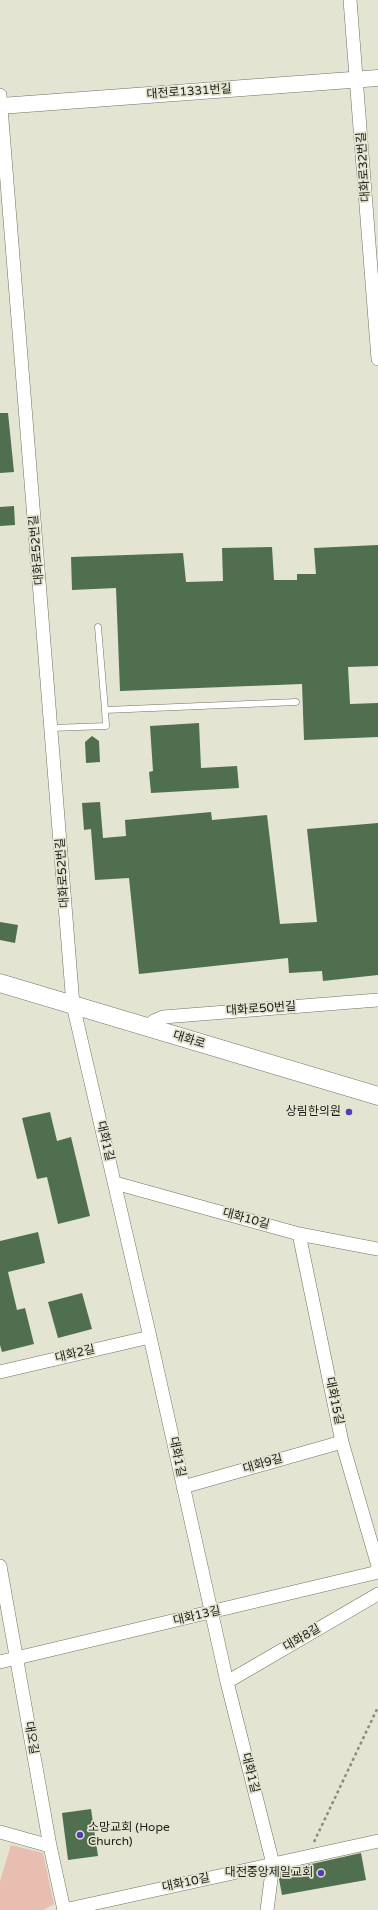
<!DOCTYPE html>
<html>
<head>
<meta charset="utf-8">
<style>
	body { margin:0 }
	canvas { display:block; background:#e3e4d1 }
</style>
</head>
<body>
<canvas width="378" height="1910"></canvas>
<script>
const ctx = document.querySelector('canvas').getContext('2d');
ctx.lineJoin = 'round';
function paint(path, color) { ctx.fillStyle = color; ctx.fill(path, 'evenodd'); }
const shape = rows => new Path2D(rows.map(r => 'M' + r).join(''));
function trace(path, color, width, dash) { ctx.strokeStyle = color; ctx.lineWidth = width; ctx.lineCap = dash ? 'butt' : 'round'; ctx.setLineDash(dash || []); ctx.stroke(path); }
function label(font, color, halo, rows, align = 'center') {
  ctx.font = font + ' "Varela Round","Noto Sans KR",sans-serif'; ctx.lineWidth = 3.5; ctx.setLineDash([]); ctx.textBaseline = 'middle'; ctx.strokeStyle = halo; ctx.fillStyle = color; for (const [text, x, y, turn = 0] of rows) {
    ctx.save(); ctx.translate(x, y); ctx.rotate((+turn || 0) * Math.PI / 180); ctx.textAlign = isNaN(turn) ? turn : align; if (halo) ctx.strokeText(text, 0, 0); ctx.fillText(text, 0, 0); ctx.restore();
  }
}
paint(shape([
	[11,1845,43,1853,54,1904,43,1910,0,1910,0,1881]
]), '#e8beb1');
paint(shape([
	[0,413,8,413,14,472,0,473],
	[14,506,15,525,0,526,0,507],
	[378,545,378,666,348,667,350,704,378,703,378,737,304,740,302,684,120,691,116,588,72,590,71,557,183,553,186,582,223,581,222,548,272,547,274,580,297,580,297,574,316,574,314,548],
	[199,723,201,768,237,766,239,788,151,793,149,772,153,771,150,726],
	[92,736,99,741,100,762,86,763,85,742],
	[100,802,103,838,126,836,125,820,211,812,212,820,267,815,280,924,317,922,307,829,378,823,378,975,323,981,322,971,289,973,288,958,139,974,129,878,95,880,91,829,84,830,82,803],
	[0,922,18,925,15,943,0,940],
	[50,1112,57,1141,71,1137,90,1216,58,1224,47,1177,37,1179,22,1118],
	[38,1232,45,1263,8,1272,17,1310,25,1308,34,1344,2,1352,0,1345,0,1241],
	[82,1293,92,1329,58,1338,48,1302],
	[91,1809,98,1856,68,1860,62,1813],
	[361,1853,366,1880,282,1895,279,1879,280,1871]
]), '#506f4f');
const service = shape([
	[98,627,105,710],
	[52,728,106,726,105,710,296,702]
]);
const minor = shape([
	[350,0,378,359],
	[0,95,73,1005,150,1337,227,1682,273,1864,267,1910],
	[147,1027,154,1021,163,1017,378,1000],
	[115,1183,299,1234,378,1249],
	[299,1234,342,1442,378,1566],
	[0,1372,150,1337],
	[183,1487,342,1442],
	[0,1566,50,1846,64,1910],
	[0,1662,378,1572],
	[227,1682,378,1594],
	[0,1832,50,1846],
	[64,1910,378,1841]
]);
const tertiary = shape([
	[0,106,378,78]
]);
const secondary = shape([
	[0,983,378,1096]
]);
trace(service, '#717261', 7);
trace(minor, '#717261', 14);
trace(tertiary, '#717261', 17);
trace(secondary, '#717261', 19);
trace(shape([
	[314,1842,378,1707]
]), '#8b8c7e', 2.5, [3, 3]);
trace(service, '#fff', 6);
trace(minor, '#fff', 13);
trace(tertiary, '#fff', 16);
trace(secondary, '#fff', 18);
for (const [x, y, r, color] of [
	[349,1112,4,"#4f3eb6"],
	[80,1835,4,"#4f3eb6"],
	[321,1873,4,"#4f3eb6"]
]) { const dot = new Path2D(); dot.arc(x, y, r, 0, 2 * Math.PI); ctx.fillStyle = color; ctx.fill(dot); trace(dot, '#e3e4d1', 1.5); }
label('12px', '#1d1d17', '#e3e4d1', [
	["대전로1331번길",189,92,-4],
	["대화로32번길",364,167,-94],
	["대화로52번길",37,550,-95],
	["대화로52번길",63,873,-94],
	["대화로50번길",261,1009,-4],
	["대화로",189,1040,17],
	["대화1길",105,1141,77],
	["대화10길",246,1219,15],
	["대화2길",75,1354,-13],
	["대화15길",334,1401,78],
	["대화1길",177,1457,78],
	["대화9길",263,1464,-16],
	["대화13길",197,1616,-13],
	["대화8길",302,1638,-30],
	["대오길",31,1738,80],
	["대화1길",250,1773,76],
	["대화10길",186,1883,-12]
]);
label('12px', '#1d1d17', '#e3e4d1', [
	["상림한의원",341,1112],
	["소망교회 (Hope",88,1828,"left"],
	["Church)",88,1842,"left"],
	["대전중앙제일교회",313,1873]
], 'right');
</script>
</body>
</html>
